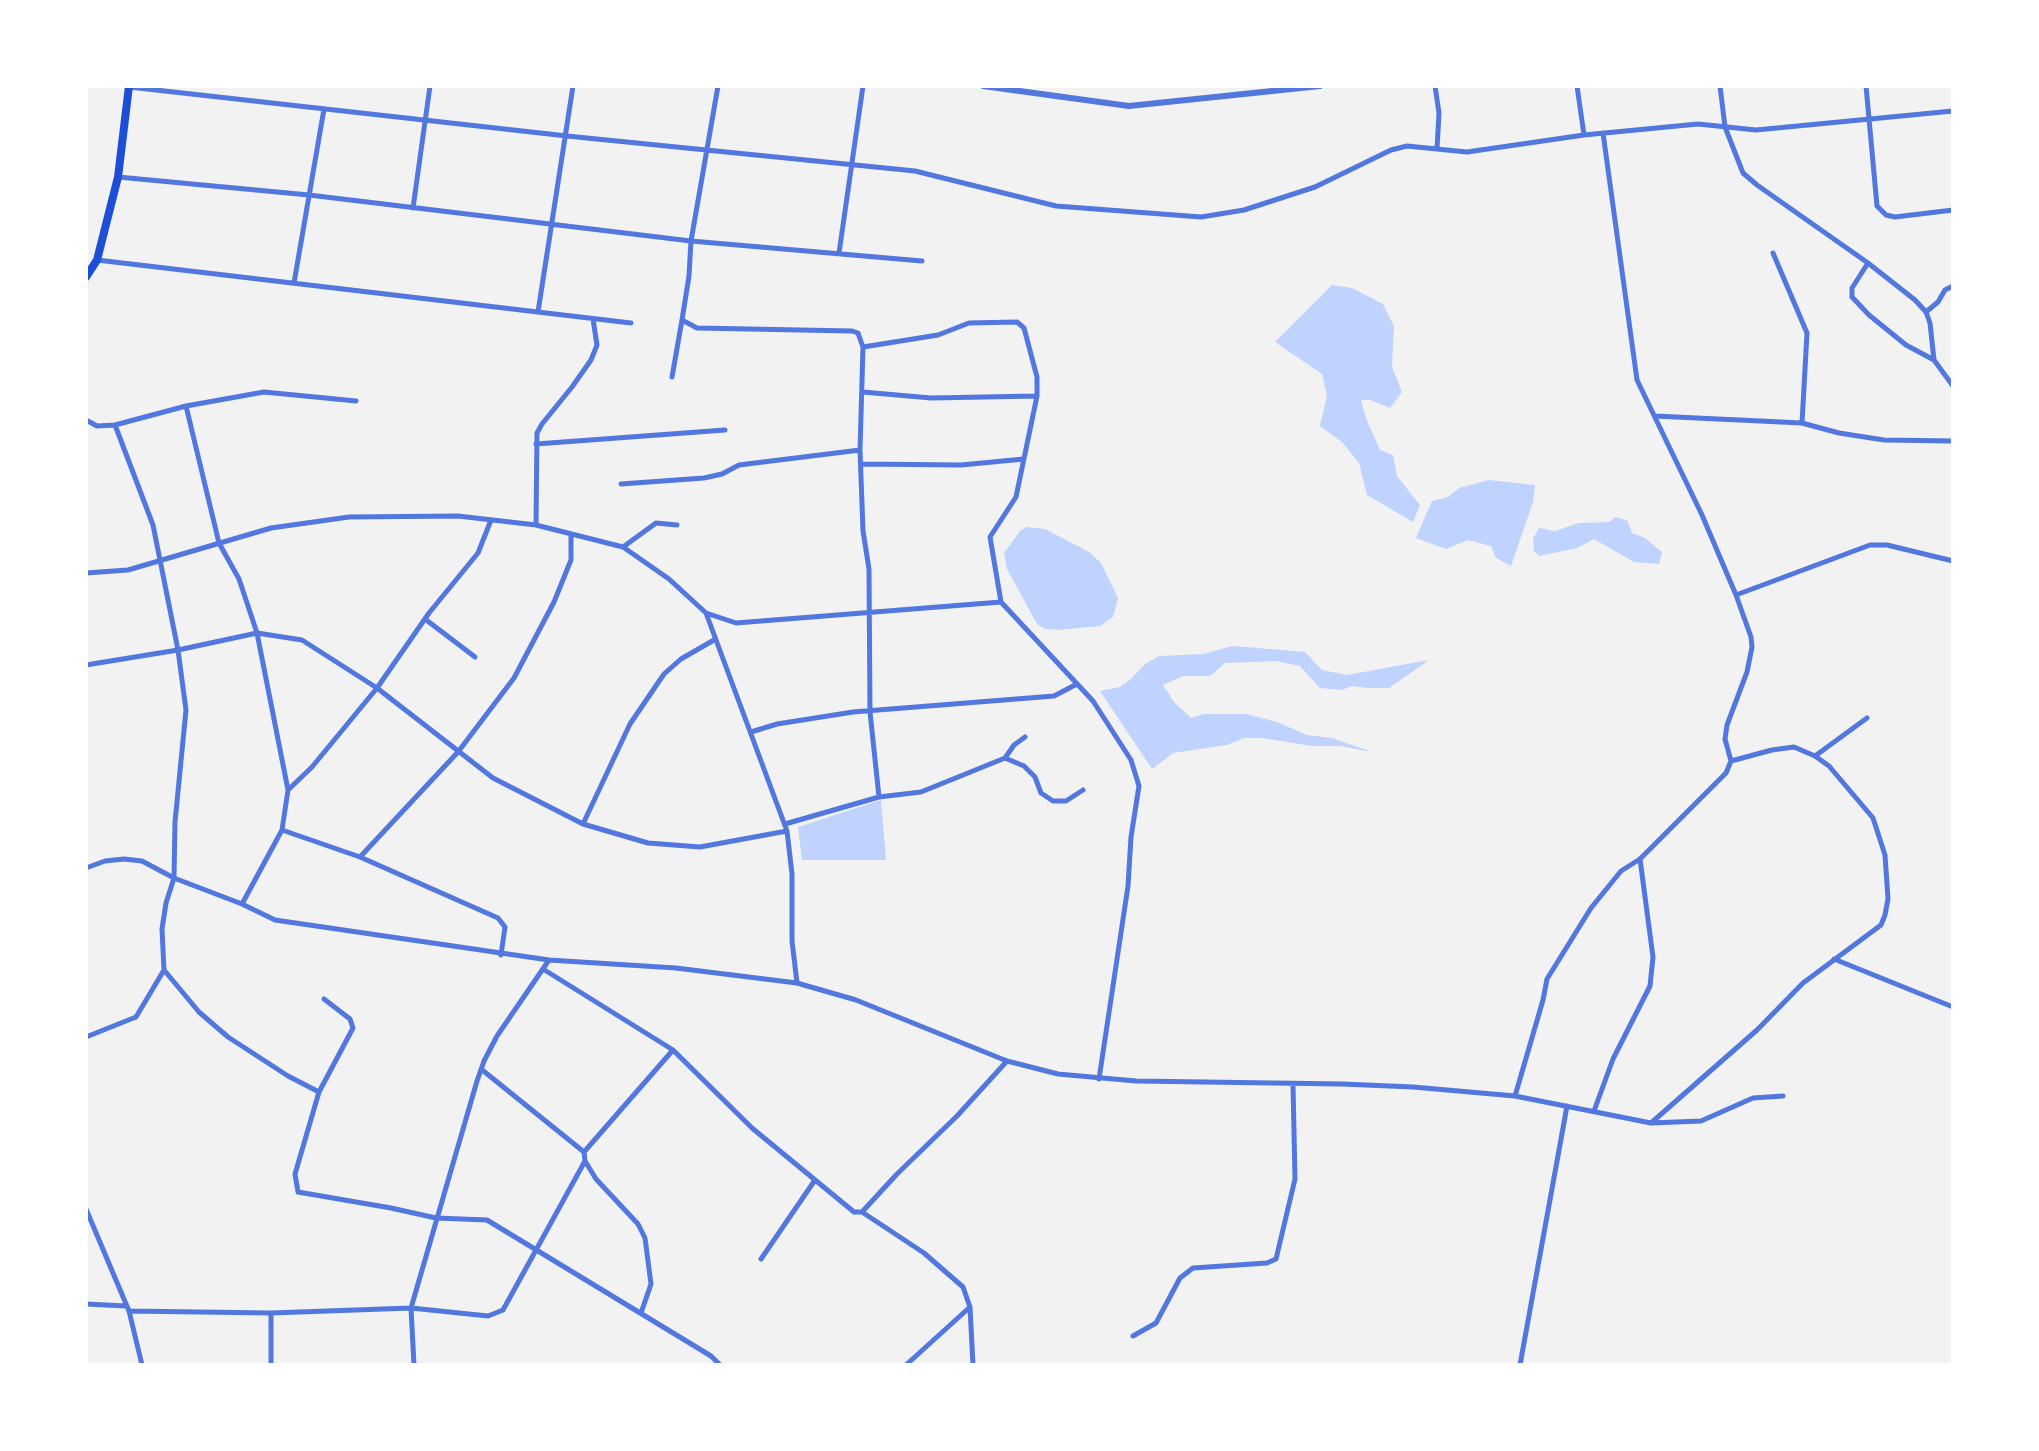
<!DOCTYPE html>
<html>
<head>
<meta charset="utf-8">
<style>
	body { margin:0 }
	#map { position:relative; width:2039px; height:1451px; overflow:hidden; background:#f2f2f2; font-family:"Titillium Web",sans-serif }
	canvas { display:block }
	.frame { position:absolute; inset:0; border:88px solid #fff; pointer-events:none }
</style>
</head>
<body>
<div id="map">
<canvas width="2039" height="1451"></canvas>
<div class="frame"></div>
</div>
<script>
const ctx = document.querySelector('canvas').getContext('2d');
ctx.lineJoin = 'round';
function paint(path, color) { ctx.fillStyle = color; ctx.fill(path, 'evenodd'); }
const shape = rows => new Path2D(rows.map(r => 'M' + r).join(''));
function trace(path, color, width, dash) { ctx.strokeStyle = color; ctx.lineWidth = width; ctx.lineCap = dash ? 'butt' : 'round'; ctx.setLineDash(dash || []); ctx.stroke(path); }
paint(shape([
	[1332,285,1352,288,1383,304,1394,326,1392,367,1402,392,1390,408,1371,400,1361,400,1367,421,1380,450,1393,455,1397,476,1420,505,1413,522,1367,495,1359,463,1343,443,1320,426,1327,395,1322,374,1275,342],
	[1489,480,1535,485,1533,502,1511,566,1496,558,1491,546,1468,540,1446,549,1416,538,1432,501,1448,497,1459,488],
	[1615,517,1627,520,1632,533,1645,538,1662,552,1659,564,1634,562,1594,539,1577,548,1539,556,1534,551,1533,539,1539,528,1555,531,1579,523,1609,522],
	[1027,527,1045,529,1089,552,1101,563,1118,598,1113,617,1100,626,1058,630,1045,629,1037,624,1007,569,1004,553,1020,531],
	[1233,646,1305,652,1322,670,1347,675,1429,660,1389,688,1369,688,1352,686,1342,690,1320,688,1300,666,1276,661,1225,663,1210,676,1183,676,1163,685,1174,702,1191,718,1204,714,1246,714,1277,722,1307,735,1332,738,1372,752,1340,746,1312,746,1262,738,1244,738,1227,745,1173,753,1152,769,1100,691,1120,687,1131,679,1145,664,1159,656,1203,654],
	[881,800,886,860,802,860,798,827]
]), '#bfd3fe');
trace(shape([
	[718,86,691,241,689,276,682,320,697,328,852,331,858,333,859,336,863,347,860,450,863,531,869,569,870,712,879,797],
	[1435,86,1439,113,1437,149],
	[1577,86,1584,135],
	[1720,86,1725,127,1743,173,1757,185,1868,263,1915,300,1926,312,1930,323,1934,360,1953,386],
	[1866,86,1877,206,1886,215,1895,217,1953,210],
	[129,87,567,136,915,171,1056,206,1201,217,1244,210,1315,187,1391,150,1407,146,1467,152,1584,135,1698,124,1756,130,1953,111],
	[118,177,309,195,691,241,922,261],
	[413,208,430,86],
	[839,253,863,86],
	[1773,253,1807,333,1802,423],
	[97,260,631,323],
	[1868,263,1852,288,1852,297,1869,315,1906,345,1934,360],
	[294,283,324,109],
	[538,312,573,86],
	[1926,312,1938,302,1945,290,1953,286],
	[863,347,938,335,969,323,1017,322,1024,328,1037,377,1037,396,1016,497,990,537,1001,602,1093,701,1131,760,1139,786,1131,837,1128,886,1099,1079],
	[672,377,682,320],
	[863,392,931,398,1037,396],
	[186,406,219,543,239,579,257,633,288,790,282,830,242,904],
	[1655,416,1802,423,1839,433,1884,440,1953,441],
	[86,420,97,426,115,425,186,406,264,392,356,401],
	[536,444,725,430],
	[861,464,961,465,1024,459],
	[621,484,704,478,722,474,739,465,860,450],
	[536,525,537,433,542,424,572,387,591,360,597,345,593,319],
	[623,547,656,523,677,525],
	[86,573,128,570,271,528,349,517,458,516,536,525,623,547,669,579,706,613,736,623,1001,602],
	[1736,595,1870,545,1887,545,1953,561],
	[706,613,787,831,792,874,792,941,797,983],
	[425,619,475,657],
	[86,665,178,650,257,633,302,640,377,688,493,778,583,824,648,843,700,847,787,831],
	[751,732,777,724,853,712,1054,696,1077,684],
	[1815,756,1867,718],
	[1005,758,1014,745,1025,737],
	[288,790,312,767,377,688,429,613,478,553,491,520],
	[583,824,630,724,664,674,681,659,714,640],
	[785,824,879,797,921,792,1005,758,1024,766,1035,777,1041,793,1053,801,1066,801,1083,790],
	[282,830,360,857,498,918,505,927,501,955],
	[360,857,458,752,514,678,554,602,571,560,571,534],
	[86,868,105,861,124,859,142,861,174,878,242,904,275,920,549,960,676,968,797,983,856,1000,1007,1061,1058,1074,1136,1081,1342,1084,1413,1087,1515,1096,1651,1123,1701,1121,1753,1098,1783,1096],
	[1834,959,1953,1007],
	[543,969,673,1050,752,1128,854,1212,862,1212,897,1174,957,1116,1007,1061],
	[164,970,199,1012,228,1037,288,1076,319,1092],
	[324,999,350,1019,353,1028,319,1092,295,1174,298,1192,391,1208,436,1218,487,1220,711,1356,720,1365],
	[86,1037,136,1017,164,970,162,929,166,903,174,878,175,822,186,710,178,650,153,525,115,425],
	[481,1069,584,1152,585,1161,596,1179,638,1224,645,1238,651,1284,641,1313],
	[1515,1096,1543,1000,1547,979,1591,908,1621,871,1640,859,1726,773,1731,761,1725,739,1727,725,1747,672,1752,647,1751,637,1736,595,1702,515,1637,380,1603,133],
	[1594,1111,1613,1059,1650,986,1653,957,1640,859],
	[1651,1123,1757,1030,1803,983,1881,925,1885,915,1888,899,1885,855,1873,818,1829,766,1815,756,1794,747,1772,750,1731,761],
	[584,1152,673,1050],
	[86,1209,129,1311,271,1313,411,1308,488,1316,503,1310,585,1161],
	[862,1212,924,1253,963,1287,970,1307,973,1365],
	[761,1259,815,1180],
	[86,1304,126,1306],
	[129,1311,142,1365],
	[271,1313,271,1365],
	[1133,1336,1156,1323,1180,1278,1193,1268,1267,1263,1276,1259,1295,1179,1293,1085],
	[414,1365,411,1308,477,1081,484,1061,497,1036,549,960],
	[906,1365,970,1307],
	[1520,1365,1567,1106]
]), '#5277de', 5);
trace(shape([
	[983,86,1129,106,1320,86]
]), '#5277de', 6);
trace(shape([
	[86,277,97,260,118,177,129,86]
]), '#1d4ed8', 8);
</script>
</body>
</html>
